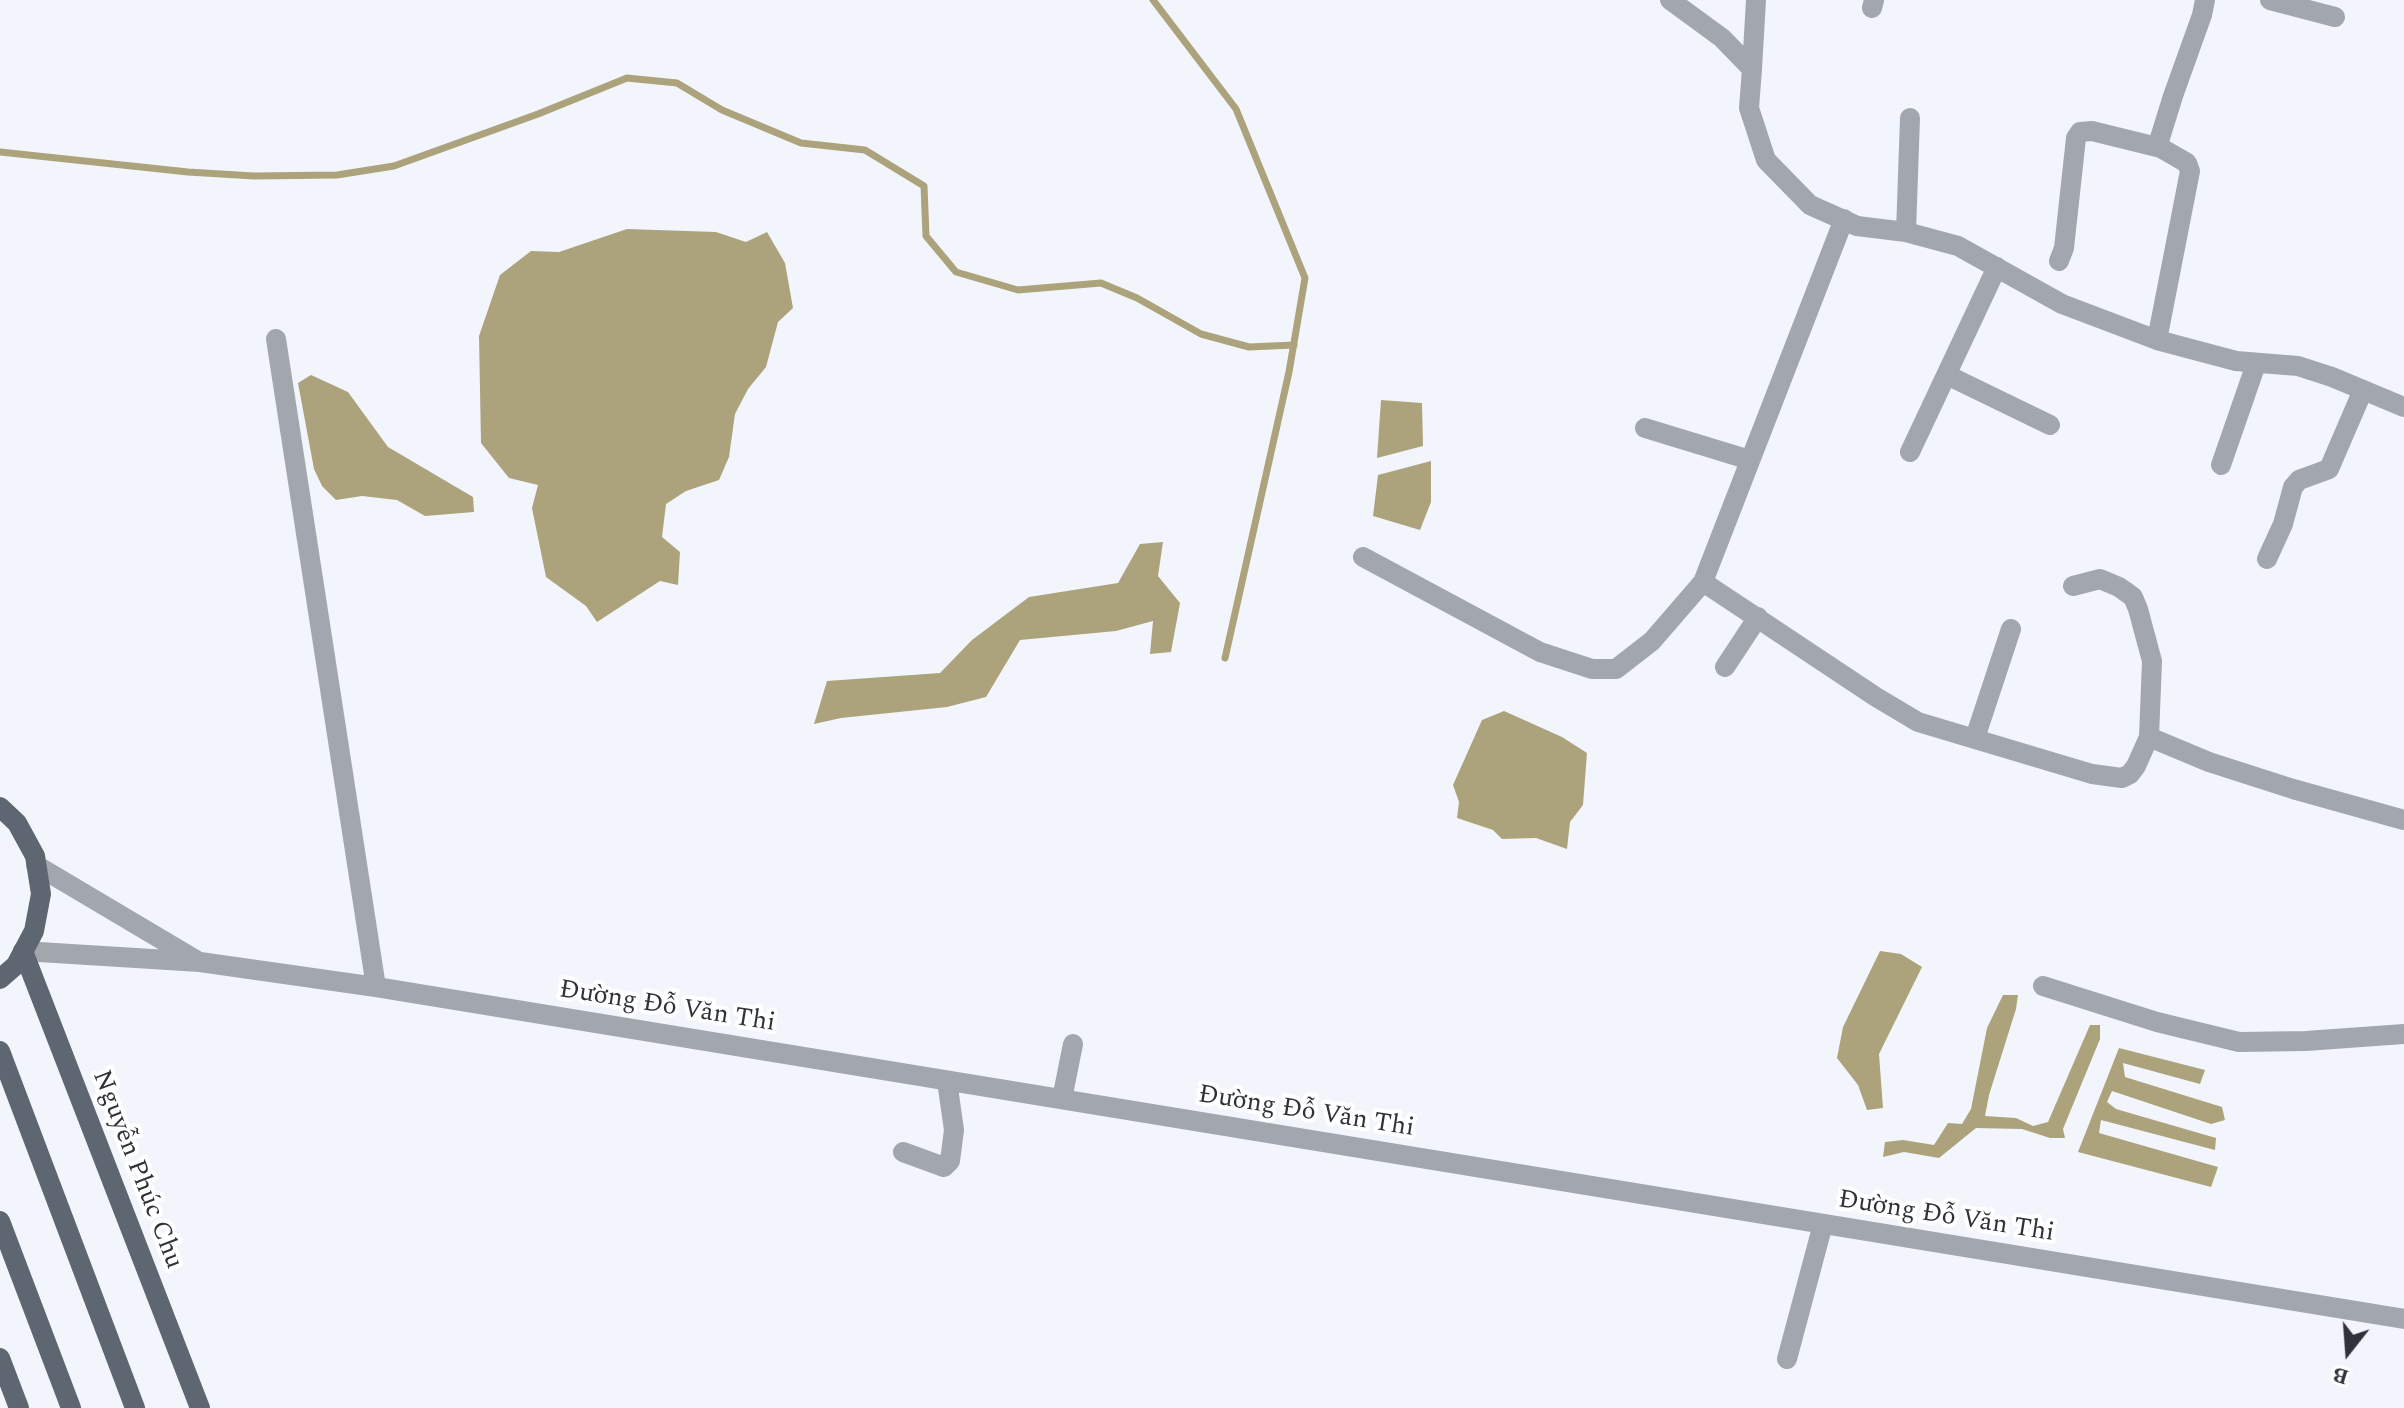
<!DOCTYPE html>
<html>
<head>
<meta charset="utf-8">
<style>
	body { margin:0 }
	#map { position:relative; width:2404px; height:1408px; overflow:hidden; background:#f2f6fc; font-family:Spectral,serif }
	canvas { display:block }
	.north { position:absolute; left:2308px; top:1312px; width:80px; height:80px; -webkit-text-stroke:6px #fff; paint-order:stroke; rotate:197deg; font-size:22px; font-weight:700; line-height:32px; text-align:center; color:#2f3339 }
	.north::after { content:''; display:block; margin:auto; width:28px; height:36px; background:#2f3339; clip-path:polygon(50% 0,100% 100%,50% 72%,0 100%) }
</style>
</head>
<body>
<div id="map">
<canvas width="2404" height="1408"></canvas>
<div class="north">B</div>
</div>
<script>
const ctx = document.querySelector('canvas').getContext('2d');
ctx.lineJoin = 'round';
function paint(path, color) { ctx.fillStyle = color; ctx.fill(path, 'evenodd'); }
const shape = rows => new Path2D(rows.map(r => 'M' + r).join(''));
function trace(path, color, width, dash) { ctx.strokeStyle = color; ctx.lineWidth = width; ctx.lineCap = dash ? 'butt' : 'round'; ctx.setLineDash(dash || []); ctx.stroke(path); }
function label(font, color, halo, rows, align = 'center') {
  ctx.font = font + ' Spectral,serif'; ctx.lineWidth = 8; ctx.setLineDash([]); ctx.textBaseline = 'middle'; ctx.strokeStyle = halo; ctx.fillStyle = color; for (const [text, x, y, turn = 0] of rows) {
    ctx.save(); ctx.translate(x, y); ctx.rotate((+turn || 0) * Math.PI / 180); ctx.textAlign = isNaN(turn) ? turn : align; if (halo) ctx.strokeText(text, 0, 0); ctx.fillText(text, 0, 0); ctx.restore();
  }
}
paint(shape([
	[627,229,716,232,746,242,767,232,785,263,793,308,778,322,766,367,748,389,735,414,729,457,719,480,686,491,666,504,662,537,680,552,678,585,660,581,597,622,586,606,546,577,532,508,538,485,509,478,481,443,479,336,500,275,531,251,559,252],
	[311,375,348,392,388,447,473,497,474,512,425,516,397,500,362,496,336,500,322,486,314,469,298,383],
	[1381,400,1422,403,1423,446,1377,458],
	[1431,461,1431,502,1420,530,1373,516,1378,475],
	[1163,542,1158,576,1180,603,1171,652,1150,654,1153,621,1116,631,1020,640,986,697,947,707,841,718,814,724,827,681,940,673,972,640,1029,597,1118,583,1140,544],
	[1504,711,1562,737,1587,753,1583,805,1570,822,1567,849,1536,838,1502,839,1493,830,1457,818,1459,802,1453,785,1482,720],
	[1880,951,1901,954,1922,967,1879,1054,1883,1108,1867,1110,1858,1085,1837,1058,1843,1027],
	[2003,995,2018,995,2016,1009,1989,1095,1985,1116,2016,1118,2033,1126,2048,1122,2090,1025,2100,1025,2100,1039,2063,1129,2065,1138,2050,1138,2022,1129,1976,1128,1939,1158,1904,1152,1883,1157,1885,1142,1903,1140,1934,1145,1948,1123,1962,1124,1971,1109,1987,1028],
	[2119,1048,2205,1070,2200,1084,2123,1063,2125,1077,2222,1107,2225,1120,2211,1124,2112,1091,2107,1102,2116,1109,2216,1138,2215,1150,2101,1120,2099,1133,2218,1167,2211,1187,2078,1152]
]), '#aca37c');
trace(shape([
	[1153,0,1236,109,1305,278,1289,372,1225,658],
	[0,152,188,172,254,176,337,175,394,166,538,114,627,78,677,83,722,110,801,143,865,150,924,186,926,236,956,272,1018,290,1101,283,1137,298,1201,334,1249,347,1294,345]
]), '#aca37c', 7);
trace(shape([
	[1670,0,1722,38,1752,69,1749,108,1766,160,1810,205,1857,226,1906,232,1958,246,2062,304,2157,340,2236,361,2298,366,2332,377,2404,407],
	[2270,0,2335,17],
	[1872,8,1874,0],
	[1752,69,1756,0],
	[1844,219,1703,582,1876,697,1918,722,2092,774,2122,778,2130,774,2136,766,2149,737,2209,762,2293,789,2404,820],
	[1906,232,1910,118],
	[2059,261,2064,248,2076,138,2080,132,2092,131,2161,148],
	[276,339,376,987],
	[2157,340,2190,171,2187,163,2161,148,2159,141,2173,96,2202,15,2205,0],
	[1947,375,2050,425],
	[1645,428,1750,460],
	[1910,452,1997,267],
	[2221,465,2256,364],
	[1363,557,1540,652,1592,669,1616,669,1652,641,1703,582],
	[2267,559,2283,524,2293,487,2299,480,2329,469,2363,390],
	[2073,586,2100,579,2119,587,2133,597,2138,609,2152,661,2149,737],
	[1725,667,1758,617],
	[1975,738,2011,629],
	[36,865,196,960],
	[23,951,200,962,376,987,2404,1319],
	[2043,986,2157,1022,2239,1042,2306,1041,2404,1034],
	[1062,1099,1073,1044],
	[903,1152,944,1167,950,1161,954,1130,947,1081],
	[1787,1359,1823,1224]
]), '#a2a7ad', 20);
trace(shape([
	[0,807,17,823,35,856,41,894,34,931,16,965,0,979],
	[23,951,200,1408],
	[0,1051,135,1408],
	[0,1221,71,1408],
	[0,1358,19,1408]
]), '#5e6671', 20);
label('26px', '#2f3339', '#fff', [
	["Đường Đỗ Văn Thi",667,1008,9],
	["Đường Đỗ Văn Thi",1306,1113,9],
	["Nguyễn Phúc Chu",136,1170,69],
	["Đường Đỗ Văn Thi",1946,1218,9]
]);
</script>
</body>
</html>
